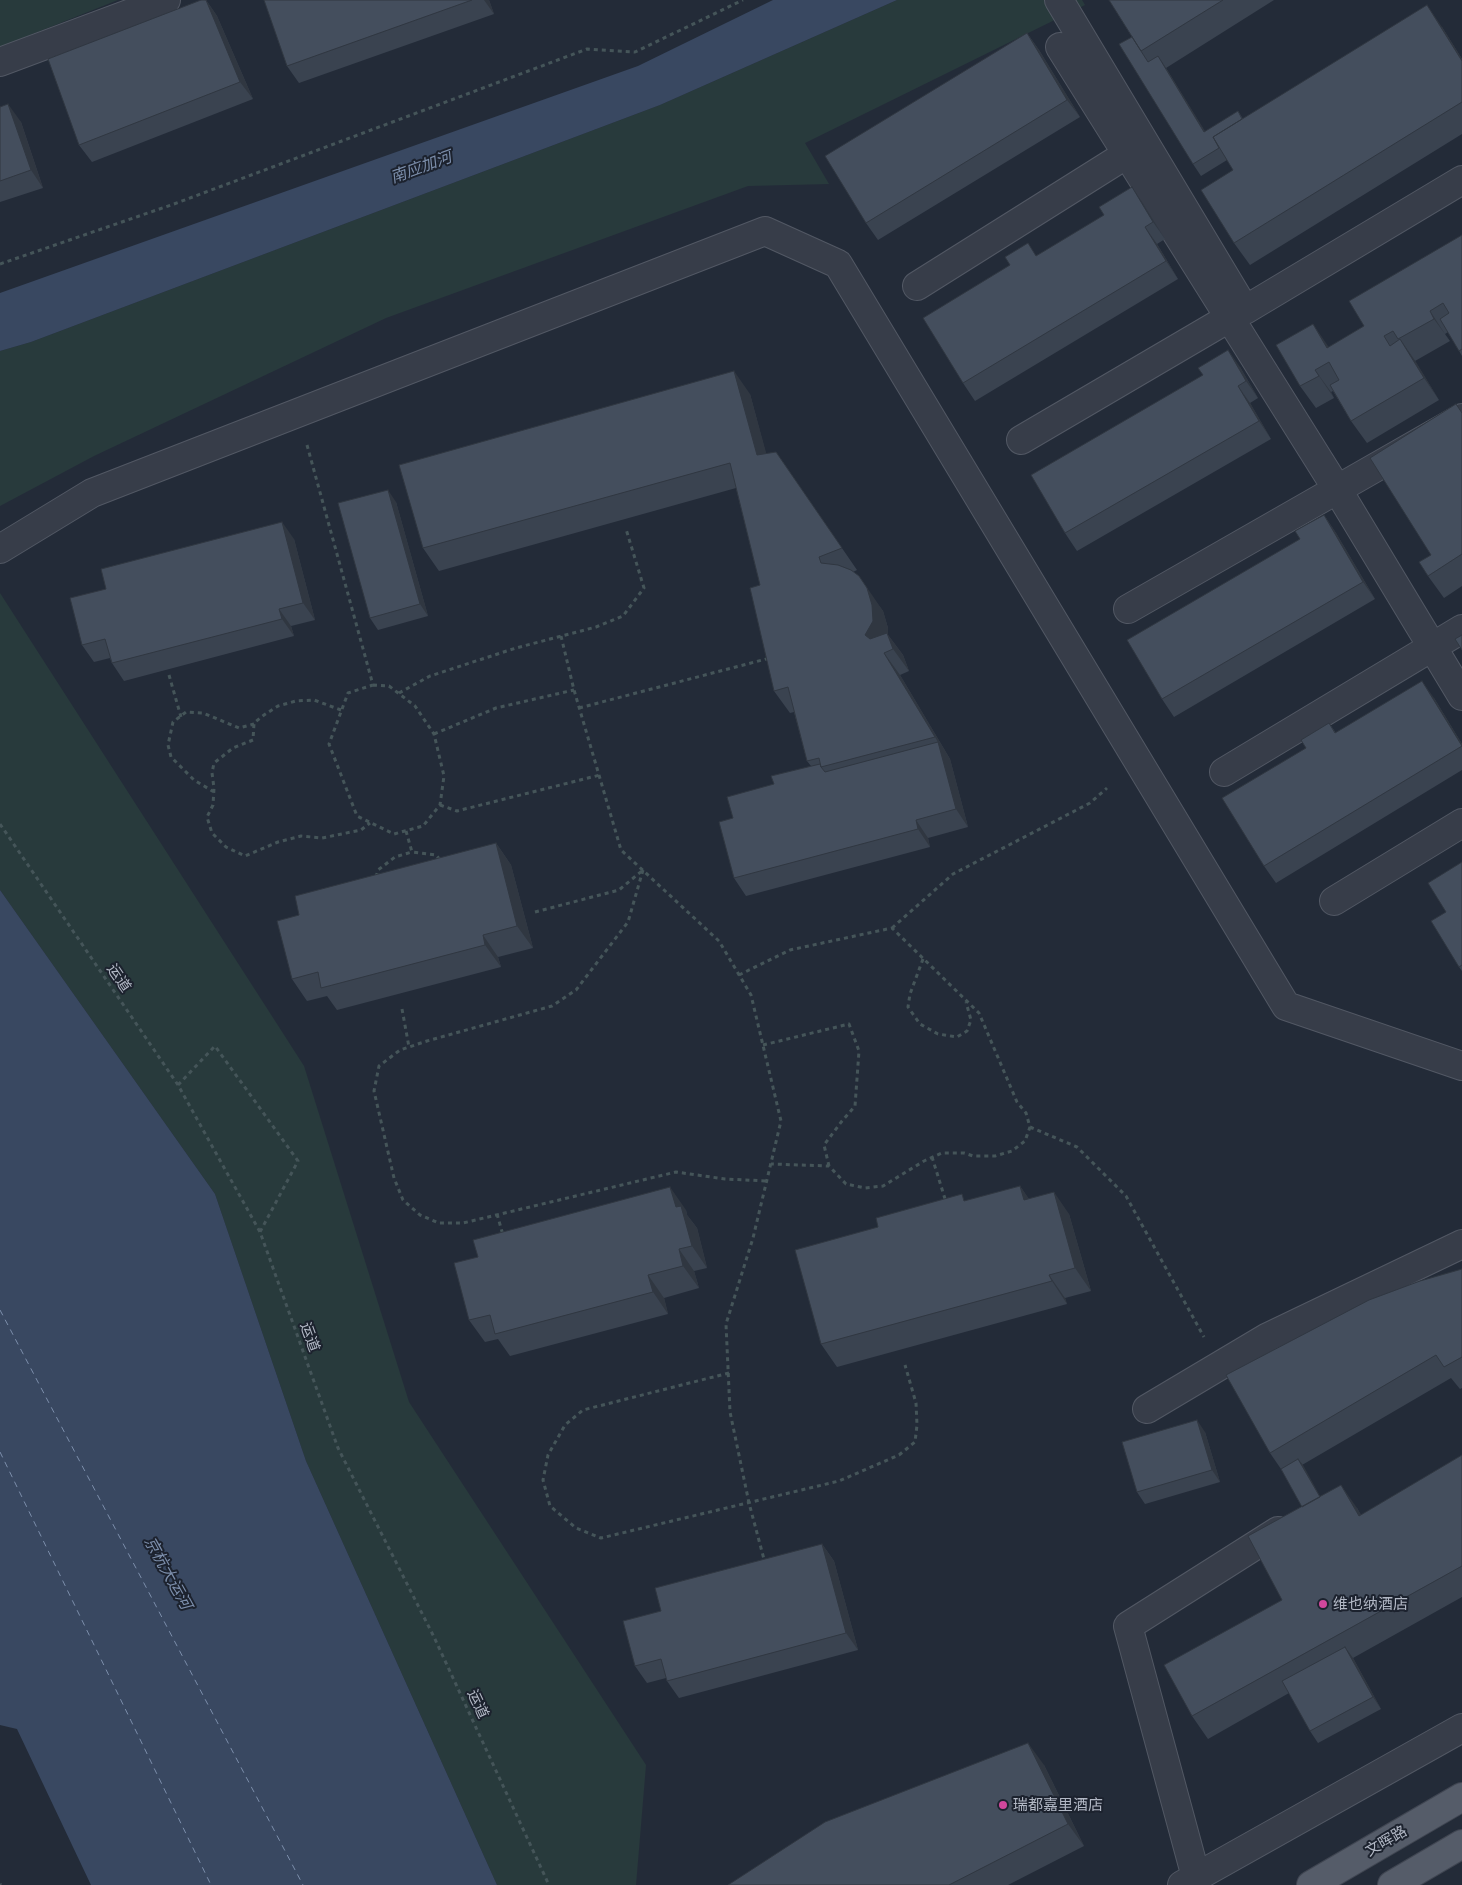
<!DOCTYPE html>
<html>
<head>
<meta charset="utf-8">
<style>
	body { margin:0 }
	canvas { display:block; background:#232b38 }
</style>
</head>
<body>
<canvas width="1462" height="1885"></canvas>
<script>
const ctx = document.querySelector('canvas').getContext('2d');
ctx.lineJoin = 'round';
function paint(path, color) { ctx.fillStyle = color; ctx.fill(path, 'evenodd'); }
const shape = rows => new Path2D(rows.map(r => 'M' + r).join(''));
function trace(path, color, width, dash) { ctx.strokeStyle = color; ctx.lineWidth = width; ctx.lineCap = dash ? 'butt' : 'round'; ctx.setLineDash(dash || []); ctx.stroke(path); }
function label(font, color, halo, rows, align = 'center') {
  ctx.font = font + ' Ubuntu,"Noto Sans SC",sans-serif'; ctx.lineWidth = 4; ctx.setLineDash([]); ctx.textBaseline = 'middle'; ctx.strokeStyle = halo; ctx.fillStyle = color; for (const [text, x, y, turn = 0] of rows) {
    ctx.save(); ctx.translate(x, y); ctx.rotate((+turn || 0) * Math.PI / 180); ctx.textAlign = isNaN(turn) ? turn : align; if (halo) ctx.strokeText(text, 0, 0); ctx.fillText(text, 0, 0); ctx.restore();
  }
}
paint(shape([
	[0,0,118,0,0,47],
	[897,0,1082,0,1085,5,805,143,829,184,748,186,386,318,94,456,0,506,0,351,31,342,660,105],
	[0,593,304,1066,409,1402,646,1765,636,1885,497,1885,306,1461,215,1194,0,890]
]), '#283a3c');
paint(shape([
	[773,0,897,0,660,105,31,342,0,351,0,293,638,66],
	[0,890,215,1194,306,1461,497,1885,91,1885,17,1729,0,1725]
]), '#394861');
trace(shape([
	[0,1310,303,1885],
	[0,1452,211,1885]
]), '#7c8eab', 1, [6, 5]);
const minor = shape([
	[1059,0,1245,310,1462,180],
	[1060,47,1337,489,1462,696],
	[0,62,166,0],
	[917,286,1127,154],
	[1021,440,1229,318],
	[0,549,92,493,765,231,838,264,1286,1006,1462,1066],
	[1128,609,1462,418],
	[1224,772,1462,629],
	[1334,901,1462,823],
	[1147,1409,1268,1337,1462,1244],
	[1196,1877,1128,1626,1278,1531],
	[1182,1885,1462,1728]
]);
const major = shape([
	[1311,1885,1462,1797],
	[1392,1885,1462,1844]
]);
trace(minor, '#525864', 30);
trace(major, '#404652', 30);
trace(shape([
	[0,264,174,204,587,49,635,52,743,0],
	[307,445,373,685],
	[561,636,574,690,621,850,719,941,751,995,781,1121,753,1238,726,1324,730,1412,749,1503,765,1563],
	[169,675,181,717],
	[373,685,389,686,415,706,434,734,444,776,440,805,423,826,394,834,357,816,329,744,348,693,373,685],
	[399,693,430,676,516,648,596,627,623,616,644,588,626,529],
	[579,708,770,658],
	[341,710,314,700,296,701,278,706,264,715,254,723,253,740,233,748,214,763,212,773,214,788,213,805,207,817,212,833,226,847,245,856,278,842,301,836,322,838,361,830,370,823],
	[434,734,496,708,574,690],
	[214,792,194,780,171,757,168,745,173,722,186,712,203,713,239,728,254,724],
	[440,805,457,811,600,775],
	[0,824,178,1085,260,1232,338,1448,434,1637,549,1885],
	[406,831,412,852,436,855,441,861],
	[643,870,628,922,576,990,552,1006,427,1041,400,1050,379,1066,374,1091,394,1178,403,1200,420,1215,439,1223,463,1223,676,1172,725,1179,767,1181],
	[376,877,378,870,395,857,412,852],
	[535,912,619,890,643,870],
	[892,928,953,874,1090,803,1107,788],
	[923,959,910,994,908,1007,920,1024,938,1034,957,1037,967,1031,971,1020,966,1002],
	[739,975,790,950,892,928,979,1013,1017,1102,1026,1113,1030,1127,1025,1141,1012,1151,995,1156,973,1156,964,1153,942,1153,924,1161,883,1186,865,1188,846,1184,829,1166,771,1164],
	[402,1009,409,1047],
	[763,1045,849,1024,859,1051,855,1106,842,1121,824,1145,829,1166],
	[178,1085,215,1046,298,1161,260,1232],
	[1030,1127,1077,1147,1126,1196,1204,1337],
	[932,1157,946,1202],
	[497,1214,503,1235],
	[729,1373,583,1410,565,1425,548,1455,543,1480,550,1506,576,1528,601,1538,839,1481,899,1455,915,1442,917,1425,916,1403,905,1365],
	[0,1884,1,1885]
]), '#455559', 3, [4, 4]);
trace(minor, '#373d49', 28);
trace(major, '#555c69', 28);
paint(shape([
	[206,0,217,16,253,99,92,162,79,145],
	[264,0,489,0,494,14,299,83,287,66],
	[1109,0,1274,0,1166,68,1205,132,1238,111,1243,119,1442,27,1462,59,1462,134,1250,265,1234,243,1233,170,1227,160,1201,176,1193,164,1132,37],
	[1027,33,1039,50,1080,117,878,240,866,223],
	[0,107,21,122,43,188,0,202],
	[1144,205,1165,239,1157,244,1178,279,975,401,963,383,1010,265,1037,255],
	[1462,235,1462,356,1448,332,1445,334,1450,341,1415,361,1439,400,1367,443,1351,421,1333,391,1331,392,1334,398,1316,408,1300,386,1329,347,1364,326],
	[1240,367,1258,398,1250,403,1271,439,1077,551,1065,533],
	[750,394,766,454,776,452,857,570,853,572,883,611,888,628,888,635,903,655,909,671,900,675,950,759,968,827,928,838,930,847,746,896,734,878,733,818,774,784,811,766,807,761,794,712,790,713,774,691,760,585,736,488,439,571,423,548],
	[1456,404,1462,412,1462,586,1444,598,1428,576],
	[396,502,428,616,378,630,370,618],
	[1324,515,1336,533,1375,599,1174,717,1162,699,1300,539],
	[294,539,315,620,291,626,294,636,124,681,112,663,110,658,94,662,82,645],
	[1434,698,1462,744,1462,770,1276,883,1264,866,1306,748,1329,723,1336,733],
	[496,843,511,865,533,948,498,957,501,967,337,1010,327,996,307,1001,292,979,299,915],
	[1462,862,1462,971,1459,967,1446,912],
	[1020,1186,1028,1198,1069,1214,1091,1291,1065,1298,1067,1304,837,1367,821,1344,878,1227,966,1201],
	[686,1210,687,1215,697,1228,707,1268,694,1271,699,1288,664,1298,668,1314,510,1356,498,1339,485,1342,469,1320,478,1257],
	[1462,1269,1462,1388,1460,1389,1451,1378,1302,1465,1320,1497,1357,1508,1361,1515,1462,1455,1462,1597,1353,1658,1381,1709,1318,1743,1310,1731,1289,1693,1208,1739,1192,1716,1282,1600,1302,1507,1281,1469,1270,1453],
	[1205,1432,1220,1482,1145,1504,1137,1492],
	[822,1544,834,1561,858,1650,679,1698,667,1681,666,1678,647,1683,635,1666,661,1611],
	[1044,1765,1084,1846,1008,1885,728,1885]
]), '#3a4350');
paint(shape([
	[206,0,217,16,253,99,240,82],
	[484,0,489,0,494,14],
	[1427,5,1442,27,1462,59,1462,61],
	[1027,33,1039,50,1080,117,1067,100],
	[1158,56,1166,68,1213,144,1204,132],
	[8,104,21,122,43,188,31,170],
	[1132,187,1144,205,1165,239,1153,222],
	[1145,227,1157,244,1178,279,1166,261],
	[1430,311,1445,334,1450,341,1434,319],
	[1313,324,1328,346,1343,370,1327,348],
	[1400,339,1416,362,1439,400,1424,378],
	[1228,350,1240,367,1258,398,1246,381],
	[1315,370,1331,392,1334,398,1319,376],
	[734,371,750,394,773,478,757,455],
	[1238,386,1250,403,1271,439,1259,421],
	[388,490,396,502,428,616,420,604],
	[1324,515,1336,533,1375,599,1363,582],
	[282,522,294,539,315,620,303,603],
	[859,576,883,611,888,628,888,635,903,655,909,671,893,649,888,637,881,658,865,635],
	[279,609,291,626,294,636,282,619],
	[884,653,900,675,950,759,968,827,956,809,938,742],
	[1422,681,1434,698,1462,744,1462,747],
	[916,820,928,838,930,847,918,829],
	[496,843,511,865,533,948,517,926],
	[483,935,498,957,501,967,485,945],
	[1020,1186,1036,1209,1024,1200],
	[670,1187,686,1210,687,1215,697,1228,707,1268,692,1246,676,1207],
	[1054,1192,1069,1214,1091,1291,1075,1268],
	[679,1249,694,1271,699,1288,683,1266],
	[648,1275,664,1298,668,1314,653,1292],
	[1049,1275,1065,1298,1067,1304,1052,1281],
	[1197,1420,1205,1432,1220,1482,1212,1470],
	[1298,1459,1303,1465,1333,1520,1329,1514],
	[1341,1485,1357,1508,1375,1539,1359,1516],
	[822,1544,834,1561,858,1650,846,1633],
	[1345,1647,1353,1658,1381,1709,1373,1697],
	[1028,1743,1044,1765,1084,1846,1068,1824]
]), '#303741');
const building = shape([
	[201,0,206,0,240,82,79,145,48,59,201,0],
	[264,0,472,0,287,66,264,0],
	[1109,0,1223,0,1141,51,1109,0],
	[1427,5,1462,61,1462,102,1234,243,1201,190,1233,170,1213,137,1427,5],
	[1027,33,1067,100,866,223,825,156,1027,33],
	[1132,37,1148,62,1158,56,1204,132,1238,111,1242,119,1213,137,1219,148,1193,164,1119,44,1132,37],
	[8,104,31,170,0,181,0,107,8,104],
	[1132,187,1153,222,1145,227,1166,261,963,383,923,318,1010,265,1005,257,1028,243,1036,256,1104,215,1099,207,1132,187],
	[1462,235,1462,349,1459,351,1440,319,1449,313,1443,303,1430,311,1434,319,1398,339,1393,331,1384,336,1390,346,1400,339,1424,378,1351,421,1330,385,1339,380,1329,362,1315,370,1319,376,1300,386,1276,345,1313,324,1327,348,1364,326,1349,301,1462,235],
	[1228,350,1246,381,1238,386,1259,421,1065,533,1031,475,1203,375,1198,368,1228,350],
	[734,371,757,455,776,452,842,548,819,557,821,563,838,565,851,570,859,576,867,588,872,605,873,621,865,635,870,639,887,633,893,649,884,653,935,737,821,767,819,758,807,761,788,687,774,691,750,588,760,585,730,463,423,548,399,465,734,371],
	[1456,404,1462,413,1462,554,1428,576,1419,562,1431,555,1370,458,1456,404],
	[388,490,420,604,370,618,338,503,388,490],
	[1324,515,1363,582,1162,699,1127,640,1300,539,1295,531,1324,515],
	[282,522,303,603,279,609,282,619,112,663,105,639,82,645,70,598,106,589,101,569,282,522],
	[1462,635,1462,650,1455,639,1462,635],
	[1422,681,1462,746,1264,866,1222,798,1306,748,1301,740,1329,723,1335,733,1422,681],
	[938,742,956,809,916,820,918,829,734,878,719,822,733,818,727,797,774,784,771,776,820,764,821,767,825,772,938,742],
	[496,843,517,926,483,935,485,945,321,988,318,972,292,979,277,921,299,915,295,896,496,843],
	[1462,862,1462,965,1459,967,1431,921,1446,912,1428,883,1462,862],
	[1020,1186,1024,1200,1054,1192,1075,1268,1049,1275,1052,1281,821,1344,795,1250,878,1227,876,1218,962,1194,964,1201,1020,1186],
	[670,1187,676,1207,681,1206,692,1246,679,1249,683,1266,648,1275,653,1292,495,1334,490,1315,469,1320,454,1263,478,1257,473,1240,670,1187],
	[1462,1269,1462,1357,1444,1367,1436,1355,1270,1453,1226,1375,1369,1300,1420,1281,1462,1269],
	[1197,1420,1212,1470,1137,1492,1122,1442,1197,1420],
	[1462,1455,1462,1566,1192,1716,1164,1665,1282,1600,1248,1536,1341,1485,1359,1516,1462,1455],
	[1298,1459,1320,1497,1302,1507,1281,1469,1298,1459],
	[822,1544,846,1633,667,1681,661,1659,635,1666,623,1621,661,1611,655,1588,822,1544],
	[1345,1647,1373,1697,1310,1731,1282,1681,1345,1647],
	[1028,1743,1068,1824,949,1885,728,1885,825,1822,1028,1743]
]);
paint(building, '#444e5d');
trace(building, '#303741', 1);
for (const [x, y, r, color] of [
	[1323,1604,5,"#d1479c"],
	[1003,1805,5,"#d1479c"]
]) { const dot = new Path2D(); dot.arc(x, y, r, 0, 2 * Math.PI); ctx.fillStyle = color; ctx.fill(dot); trace(dot, '#1c222e', 2); }
label('15px', '#b2b8c5', '#1c222e', [
	["运道",119,978,56],
	["运道",310,1337,70],
	["运道",478,1704,65],
	["文晖路",1386,1841,-30]
]);
label('15px', '#b2b8c5', '#1c222e', [
	["维也纳酒店",1333,1604],
	["瑞都嘉里酒店",1013,1805]
], 'left');
label('italic 16px', '#7c8eab', '#1c222e', [
	["南应加河",421,167,-20],
	["京杭大运河",168,1573,61]
]);
</script>
</body>
</html>
